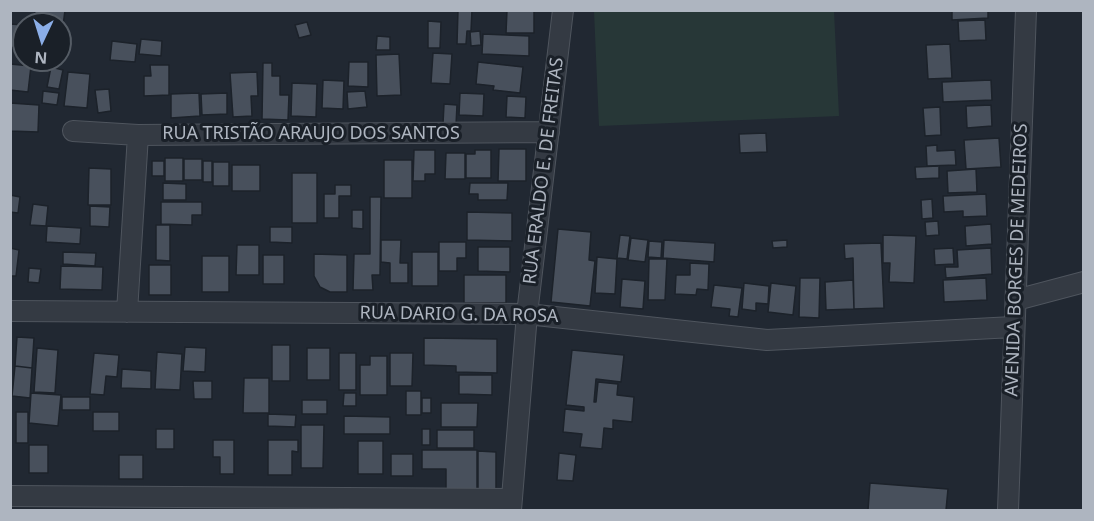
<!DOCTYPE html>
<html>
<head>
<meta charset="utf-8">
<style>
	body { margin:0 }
	#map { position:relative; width:1094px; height:521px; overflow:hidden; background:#212832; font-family:"Noto Sans",sans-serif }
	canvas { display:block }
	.frame { position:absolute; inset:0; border:12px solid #aeb5c0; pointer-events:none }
	.north { position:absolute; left:12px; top:12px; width:60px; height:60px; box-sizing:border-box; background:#1a2028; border:2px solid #555c65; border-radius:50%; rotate:184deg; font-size:16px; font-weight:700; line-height:24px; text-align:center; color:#aeb5c0 }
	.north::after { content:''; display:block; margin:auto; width:21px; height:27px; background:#8baee8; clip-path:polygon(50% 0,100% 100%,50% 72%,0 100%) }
</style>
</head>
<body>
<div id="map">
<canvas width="1094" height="521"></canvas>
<div class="frame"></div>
<div class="north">N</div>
</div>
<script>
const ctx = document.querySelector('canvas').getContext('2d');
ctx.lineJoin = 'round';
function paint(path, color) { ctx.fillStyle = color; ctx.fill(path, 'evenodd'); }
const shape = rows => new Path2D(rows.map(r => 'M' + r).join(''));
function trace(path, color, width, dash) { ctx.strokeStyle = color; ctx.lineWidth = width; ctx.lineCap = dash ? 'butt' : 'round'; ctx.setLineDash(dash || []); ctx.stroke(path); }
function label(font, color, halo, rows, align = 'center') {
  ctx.font = font + ' "Noto Sans",sans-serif'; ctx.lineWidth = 6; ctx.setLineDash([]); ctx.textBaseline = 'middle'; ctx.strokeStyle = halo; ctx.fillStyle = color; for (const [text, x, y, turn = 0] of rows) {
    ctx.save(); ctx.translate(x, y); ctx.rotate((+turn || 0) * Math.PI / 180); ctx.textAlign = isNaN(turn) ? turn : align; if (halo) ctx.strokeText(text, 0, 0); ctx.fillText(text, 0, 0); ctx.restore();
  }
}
paint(shape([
	[594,11,834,11,839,116,599,126]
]), '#273737');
const building = shape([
	[35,10,65,10,63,26,60,24,34,24,35,10],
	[458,10,472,10,471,31,467,31,466,44,457,44,458,10],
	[507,10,534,10,534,33,506,33,507,10],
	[952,10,988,10,988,18,952,20,952,10],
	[985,20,986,40,959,41,958,21,985,20],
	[428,21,441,22,440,48,428,48,428,21],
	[307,22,311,35,299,38,295,25,307,22],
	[10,24,24,25,24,48,10,47,10,24],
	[480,31,481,45,471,46,470,32,480,31],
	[483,34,529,36,529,56,482,54,483,34],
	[377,36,390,37,390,50,376,50,377,36],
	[141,39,162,41,161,56,139,54,141,39],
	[112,41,137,44,135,62,110,60,112,41],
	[950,44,952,78,928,79,926,45,950,44],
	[433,53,452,54,450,84,431,83,433,53],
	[399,54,401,95,377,96,376,55,399,54],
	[349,62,368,62,368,87,348,86,349,62],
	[478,62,523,67,520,93,493,90,494,86,476,84,478,62],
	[263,63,272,63,272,76,280,76,280,95,289,95,288,120,262,119,263,63],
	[10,64,31,66,28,92,10,90,10,64],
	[150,65,169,65,169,95,144,96,144,76,151,76,150,65],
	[51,67,63,70,59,89,47,87,51,67],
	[68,72,90,74,87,108,64,106,68,72],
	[257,72,258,96,251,96,252,116,233,117,230,73,257,72],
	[323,80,344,81,343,109,322,108,323,80],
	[991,80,992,100,943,102,942,82,991,80],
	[292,83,317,84,316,117,291,116,292,83],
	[109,89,111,111,98,113,95,90,109,89],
	[43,91,59,93,57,105,42,103,43,91],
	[365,91,367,107,348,109,347,92,365,91],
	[199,93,200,116,171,118,171,94,199,93],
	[227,93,227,114,202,115,201,94,227,93],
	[460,93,484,94,483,116,459,115,460,93],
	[507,96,526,97,525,118,506,117,507,96],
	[10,103,39,105,38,132,10,131,10,103],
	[444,104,457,105,456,125,443,124,444,104],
	[991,105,992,126,967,128,966,106,991,105],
	[940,107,941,135,925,136,923,108,940,107],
	[766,133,767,152,740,153,739,134,766,133],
	[999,138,1001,167,966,169,964,140,999,138],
	[937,145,937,151,955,150,956,165,927,166,926,146,937,145],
	[499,149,526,149,526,181,498,181,499,149],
	[414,150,435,150,435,174,425,174,425,181,413,181,414,150],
	[475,150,491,150,491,178,466,178,466,154,475,154,475,150],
	[446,153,465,153,465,179,445,179,446,153],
	[165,158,183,158,183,181,165,181,165,158],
	[184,159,202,159,202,180,184,180,184,159],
	[384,160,412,160,412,198,384,198,384,160],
	[152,161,164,161,164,176,152,176,152,161],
	[203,161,212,161,212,182,203,182,203,161],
	[213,162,229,162,229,186,213,186,213,162],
	[232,165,260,165,260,191,232,191,232,165],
	[939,166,939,178,916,179,915,167,939,166],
	[89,168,111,169,111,205,88,205,89,168],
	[976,169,977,192,948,193,947,171,976,169],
	[292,173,317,173,317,223,292,223,292,173],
	[163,183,186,184,186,200,163,200,163,183],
	[470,183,508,183,507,200,478,200,478,194,469,194,470,183],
	[335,185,351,185,351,196,339,196,339,218,324,218,324,194,335,194,335,185],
	[986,194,987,216,963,217,963,211,944,212,943,196,986,194],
	[10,195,20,197,18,213,10,212,10,195],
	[370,197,381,197,380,275,372,275,373,290,353,290,354,254,370,254,370,197],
	[932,199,933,218,922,219,921,200,932,199],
	[161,202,202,202,202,215,192,215,192,225,161,224,161,202],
	[33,204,48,206,46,226,30,225,33,204],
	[90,206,110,207,109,227,90,226,90,206],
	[352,210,363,210,363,229,352,228,352,210],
	[467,212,512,213,512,241,467,240,467,212],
	[938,221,939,235,926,236,925,222,938,221],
	[991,224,992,244,966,246,965,226,991,224],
	[156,225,170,225,170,261,156,260,156,225],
	[47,226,81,228,80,244,46,242,47,226],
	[270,227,292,227,292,243,270,242,270,227],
	[558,229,591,232,589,260,595,261,590,306,551,302,558,229],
	[620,235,630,236,627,259,617,258,620,235],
	[883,235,916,236,914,283,889,282,890,263,883,263,883,235],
	[631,238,648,240,645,262,628,260,631,238],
	[381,240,401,240,400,263,408,263,408,283,390,283,390,263,381,262,381,240],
	[664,240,715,243,714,262,663,258,664,240],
	[787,240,787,247,773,248,772,241,787,240],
	[649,241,662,242,661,258,648,257,649,241],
	[439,242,466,242,466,258,457,258,457,271,439,271,439,242],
	[881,243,884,308,854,309,853,258,845,259,844,244,881,243],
	[237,245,259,245,259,275,236,275,237,245],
	[478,247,510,247,510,272,478,271,478,247],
	[10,248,19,250,16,276,10,276,10,248],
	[953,248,954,264,935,265,934,249,953,248],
	[991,248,992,274,946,278,945,267,958,267,957,250,991,248],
	[63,252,96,253,95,266,63,264,63,252],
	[412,252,438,252,438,286,412,286,412,252],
	[314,254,347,255,347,292,330,292,320,287,314,276,314,254],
	[263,255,284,255,284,284,263,284,263,255],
	[202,256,229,256,229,292,202,292,202,256],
	[597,257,617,259,615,294,595,293,597,257],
	[649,259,667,259,665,300,648,300,649,259],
	[690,263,709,264,708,290,697,289,696,295,675,294,676,275,690,275,690,263],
	[149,265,171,265,171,295,149,295,149,265],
	[61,266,103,267,102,290,60,289,61,266],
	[29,268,41,269,39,283,28,282,29,268],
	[464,275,506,275,506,303,464,303,464,275],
	[800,278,820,278,819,318,799,317,800,278],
	[986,278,987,300,944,302,943,280,986,278],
	[622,279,645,281,643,309,620,307,622,279],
	[853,280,854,309,826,310,825,282,853,280],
	[744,283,769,286,768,304,756,303,756,311,742,309,744,283],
	[771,283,796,286,793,315,768,312,771,283],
	[714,285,742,288,738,317,729,316,730,309,711,307,714,285],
	[17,337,34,338,32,368,15,366,17,337],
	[424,338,497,339,497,373,456,372,456,366,424,365,424,338],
	[272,345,290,345,290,381,272,381,272,345],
	[185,347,206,348,205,372,183,371,185,347],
	[37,348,58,350,55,393,34,392,37,348],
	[307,348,330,348,330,380,307,380,307,348],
	[572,350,624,355,621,382,596,379,594,402,596,402,598,382,618,384,617,395,634,397,632,422,613,420,613,429,604,428,602,449,580,447,582,434,563,432,565,409,584,411,584,407,566,405,572,350],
	[157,352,182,354,180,390,155,389,157,352],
	[94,353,119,355,117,377,106,376,104,395,90,394,94,353],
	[339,353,356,353,356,390,339,390,339,353],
	[390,353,413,353,412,386,390,386,390,353],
	[370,356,387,356,387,395,360,395,360,365,370,365,370,356],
	[15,366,32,368,30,398,12,396,15,366],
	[122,369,151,371,151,389,121,388,122,369],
	[459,375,492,375,492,395,459,394,459,375],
	[244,378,269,378,269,413,243,413,244,378],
	[193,381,212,381,212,399,194,399,193,381],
	[406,391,421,391,421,415,406,415,406,391],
	[31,393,61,395,58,426,29,423,31,393],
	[344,393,356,393,356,406,343,406,344,393],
	[62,397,90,397,90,410,62,410,62,397],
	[422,398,431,398,431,413,422,413,422,398],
	[302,400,327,400,327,414,302,414,302,400],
	[441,403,478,403,477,427,441,427,441,403],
	[16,412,28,412,28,443,16,443,16,412],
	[93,412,119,412,119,431,93,431,93,412],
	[268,414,296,415,295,427,268,426,268,414],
	[344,416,390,417,390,434,344,434,344,416],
	[301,425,324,425,323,468,301,468,301,425],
	[156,429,174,429,174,449,156,449,156,429],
	[422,429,430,429,430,445,422,445,422,429],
	[437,430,474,430,474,448,437,448,437,430],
	[213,440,234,440,234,474,220,474,220,457,213,457,213,440],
	[268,440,298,440,298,452,292,451,292,475,268,475,268,440],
	[358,441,383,441,383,474,358,474,358,441],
	[29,445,48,445,48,473,29,473,29,445],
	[422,450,477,450,477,489,446,489,446,469,422,469,422,450],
	[478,451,496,452,496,489,478,489,478,451],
	[559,453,576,455,573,481,557,480,559,453],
	[391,454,413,454,413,476,391,476,391,454],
	[119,455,143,455,143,479,119,479,119,455],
	[870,483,948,489,946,510,868,510,870,483]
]);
paint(building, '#48505c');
trace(building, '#1c222a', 1.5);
const minor = shape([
	[73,131,138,135,549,132],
	[1016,300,1084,282],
	[10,311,527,314,767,340,1013,327],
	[127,312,138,135],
	[10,496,512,499],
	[511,510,527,314,563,10],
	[1008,510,1026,10]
]);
trace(minor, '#4f555e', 22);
trace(minor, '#343a43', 20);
label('18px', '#aeb5c0', '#1a2028', [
	["RUA TRISTÃO ARAUJO DOS SANTOS",311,134],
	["RUA ERALDO E. DE FREITAS",544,171,-83],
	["AVENIDA BORGES DE MEDEIROS",1017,260,-88],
	["RUA DARIO G. DA ROSA",459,315,1]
]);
</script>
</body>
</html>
